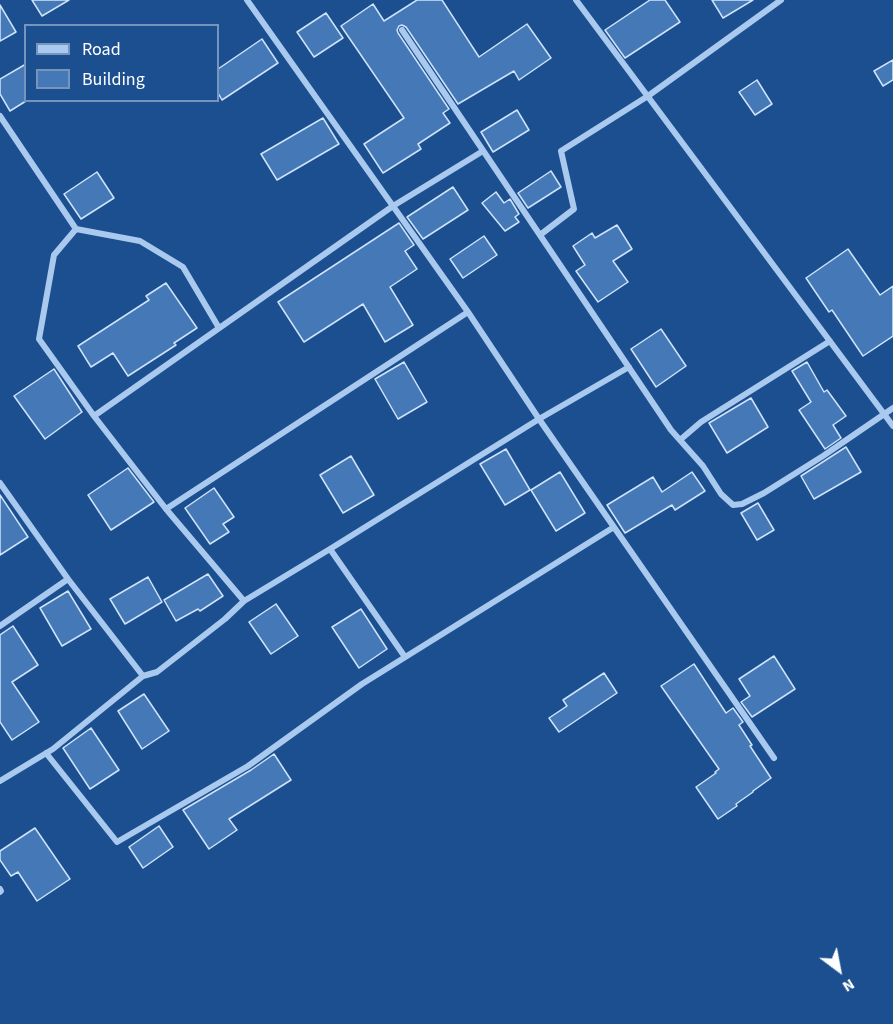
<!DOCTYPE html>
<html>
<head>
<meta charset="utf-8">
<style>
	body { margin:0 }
	#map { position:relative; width:893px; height:1024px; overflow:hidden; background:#1b4f8f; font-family:"Source Sans 3",sans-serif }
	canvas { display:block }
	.legend { position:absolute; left:24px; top:24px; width:195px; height:78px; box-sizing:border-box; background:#1b4f8f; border:2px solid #7695bc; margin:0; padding:8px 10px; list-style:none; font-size:18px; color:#fff }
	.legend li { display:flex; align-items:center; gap:12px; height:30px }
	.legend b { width:30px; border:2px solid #7695bc }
	.north { position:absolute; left:809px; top:940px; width:60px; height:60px; -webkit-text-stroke:4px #1b4f8f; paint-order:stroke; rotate:148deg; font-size:16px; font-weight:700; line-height:24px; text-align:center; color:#fff }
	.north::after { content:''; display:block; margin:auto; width:21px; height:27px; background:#fff; clip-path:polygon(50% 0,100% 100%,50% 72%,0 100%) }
</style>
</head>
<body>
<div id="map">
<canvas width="893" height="1024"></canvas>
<ul class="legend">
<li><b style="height:8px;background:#a9c9ee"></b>Road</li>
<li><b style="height:16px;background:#4478b7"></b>Building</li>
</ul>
<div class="north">N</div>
</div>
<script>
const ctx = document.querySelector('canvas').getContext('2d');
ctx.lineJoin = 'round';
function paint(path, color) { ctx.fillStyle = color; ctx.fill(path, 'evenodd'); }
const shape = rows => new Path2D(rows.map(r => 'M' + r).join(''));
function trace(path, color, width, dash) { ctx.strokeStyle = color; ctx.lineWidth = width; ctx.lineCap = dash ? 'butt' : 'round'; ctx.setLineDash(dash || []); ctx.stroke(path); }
const building = shape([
	[32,0,69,0,42,16,32,0],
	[417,0,442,0,479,57,527,24,551,58,519,80,514,71,458,104,406,27,402,25,399,26,397,30,398,33,449,109,443,113,450,123,418,144,421,149,383,173,364,144,404,118,341,26,373,4,384,21,417,0],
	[650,0,665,0,680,22,625,58,605,30,650,0],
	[712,0,753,0,723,18,712,0],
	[0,5,16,32,0,41,0,5],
	[326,13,343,38,314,57,297,32,326,13],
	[262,39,278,63,222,100,218,93,218,69,262,39],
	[893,60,893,80,883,86,874,71,893,60],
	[26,64,26,101,10,111,0,94,0,79,26,64],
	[757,80,772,104,755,115,739,92,757,80],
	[517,110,529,130,493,152,481,132,517,110],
	[323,118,339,144,277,180,261,154,323,118],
	[551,171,561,187,528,208,518,193,551,171],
	[97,172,114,198,81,219,64,194,97,172],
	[453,187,468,210,423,239,407,217,453,187],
	[496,192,504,203,510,199,519,214,515,217,519,222,505,231,482,203,496,192],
	[399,223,414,245,405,251,417,269,390,287,413,325,385,342,363,304,304,342,278,302,399,223],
	[617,225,632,249,613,261,628,282,598,302,576,271,585,265,573,246,592,233,595,238,617,225],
	[484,236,497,255,463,278,450,259,484,236],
	[848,249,880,295,893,286,893,336,863,356,832,310,829,312,806,278,848,249],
	[166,283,197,328,174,343,176,345,128,376,113,353,91,367,78,346,149,300,146,296,166,283],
	[661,329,686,366,656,387,631,349,661,329],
	[404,362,427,402,398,419,375,379,404,362],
	[807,362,824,392,827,390,846,416,833,425,841,438,825,449,799,410,811,402,792,371,807,362],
	[54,369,82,412,45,439,14,396,54,369],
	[751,398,768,427,727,453,709,423,751,398],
	[846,447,861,472,814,499,801,476,846,447],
	[506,449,530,490,505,505,480,464,506,449],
	[351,456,374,495,343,513,320,475,351,456],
	[128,468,154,502,111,530,88,495,128,468],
	[560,472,585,513,556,531,531,490,560,472],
	[692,472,705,491,675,510,672,505,625,533,607,505,653,477,662,492,692,472],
	[214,488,234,517,223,524,229,532,210,544,185,508,214,488],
	[0,495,28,537,0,555,0,495],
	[758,503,774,530,757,540,741,513,758,503],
	[208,574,223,596,200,611,198,609,176,621,164,600,208,574],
	[148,577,162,602,125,624,110,599,148,577],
	[68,591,91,629,62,646,40,608,68,591],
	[276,604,298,636,271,654,249,622,276,604],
	[361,609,387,649,359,668,332,627,361,609],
	[13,626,38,665,12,682,39,722,12,740,0,722,0,635,13,626],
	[774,656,795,689,752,717,741,702,750,696,739,679,774,656],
	[694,664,726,713,733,708,743,722,739,725,752,745,750,746,771,778,753,791,753,792,736,804,737,806,718,819,696,787,716,773,715,772,719,769,661,686,694,664],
	[604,673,617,693,559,732,549,718,567,706,563,700,604,673],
	[144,694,169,731,142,749,118,711,144,694],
	[91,728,119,770,90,789,63,748,91,728],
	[274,754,291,780,229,819,237,830,209,849,183,810,251,770,274,754],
	[159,826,173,847,143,868,129,847,159,826],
	[35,828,70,879,37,901,18,872,11,876,0,860,0,851,35,828]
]);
paint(building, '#4478b7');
trace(building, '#cfe3fa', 1.5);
trace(shape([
	[247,0,468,312,539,419,774,758],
	[576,0,893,426],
	[402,30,671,430,703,466,721,494,733,505,742,504,764,493,823,456,893,408],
	[0,116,76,229,54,255,39,339,94,416,166,509,244,601],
	[76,229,140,241,183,267,219,328],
	[540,235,574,209,561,151,648,96,781,0],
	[94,416,393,206,483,151],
	[680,440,701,422,830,341],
	[0,483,68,579,143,676],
	[166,509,468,312],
	[330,549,405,657],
	[0,626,68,579],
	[46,753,117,842,248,766,362,684,614,527],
	[0,781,53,749,143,676,157,672,225,619,244,601,330,549,539,419,629,367],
	[0,889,1,891,0,892]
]), '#a9c9ee', 6);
</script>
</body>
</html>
